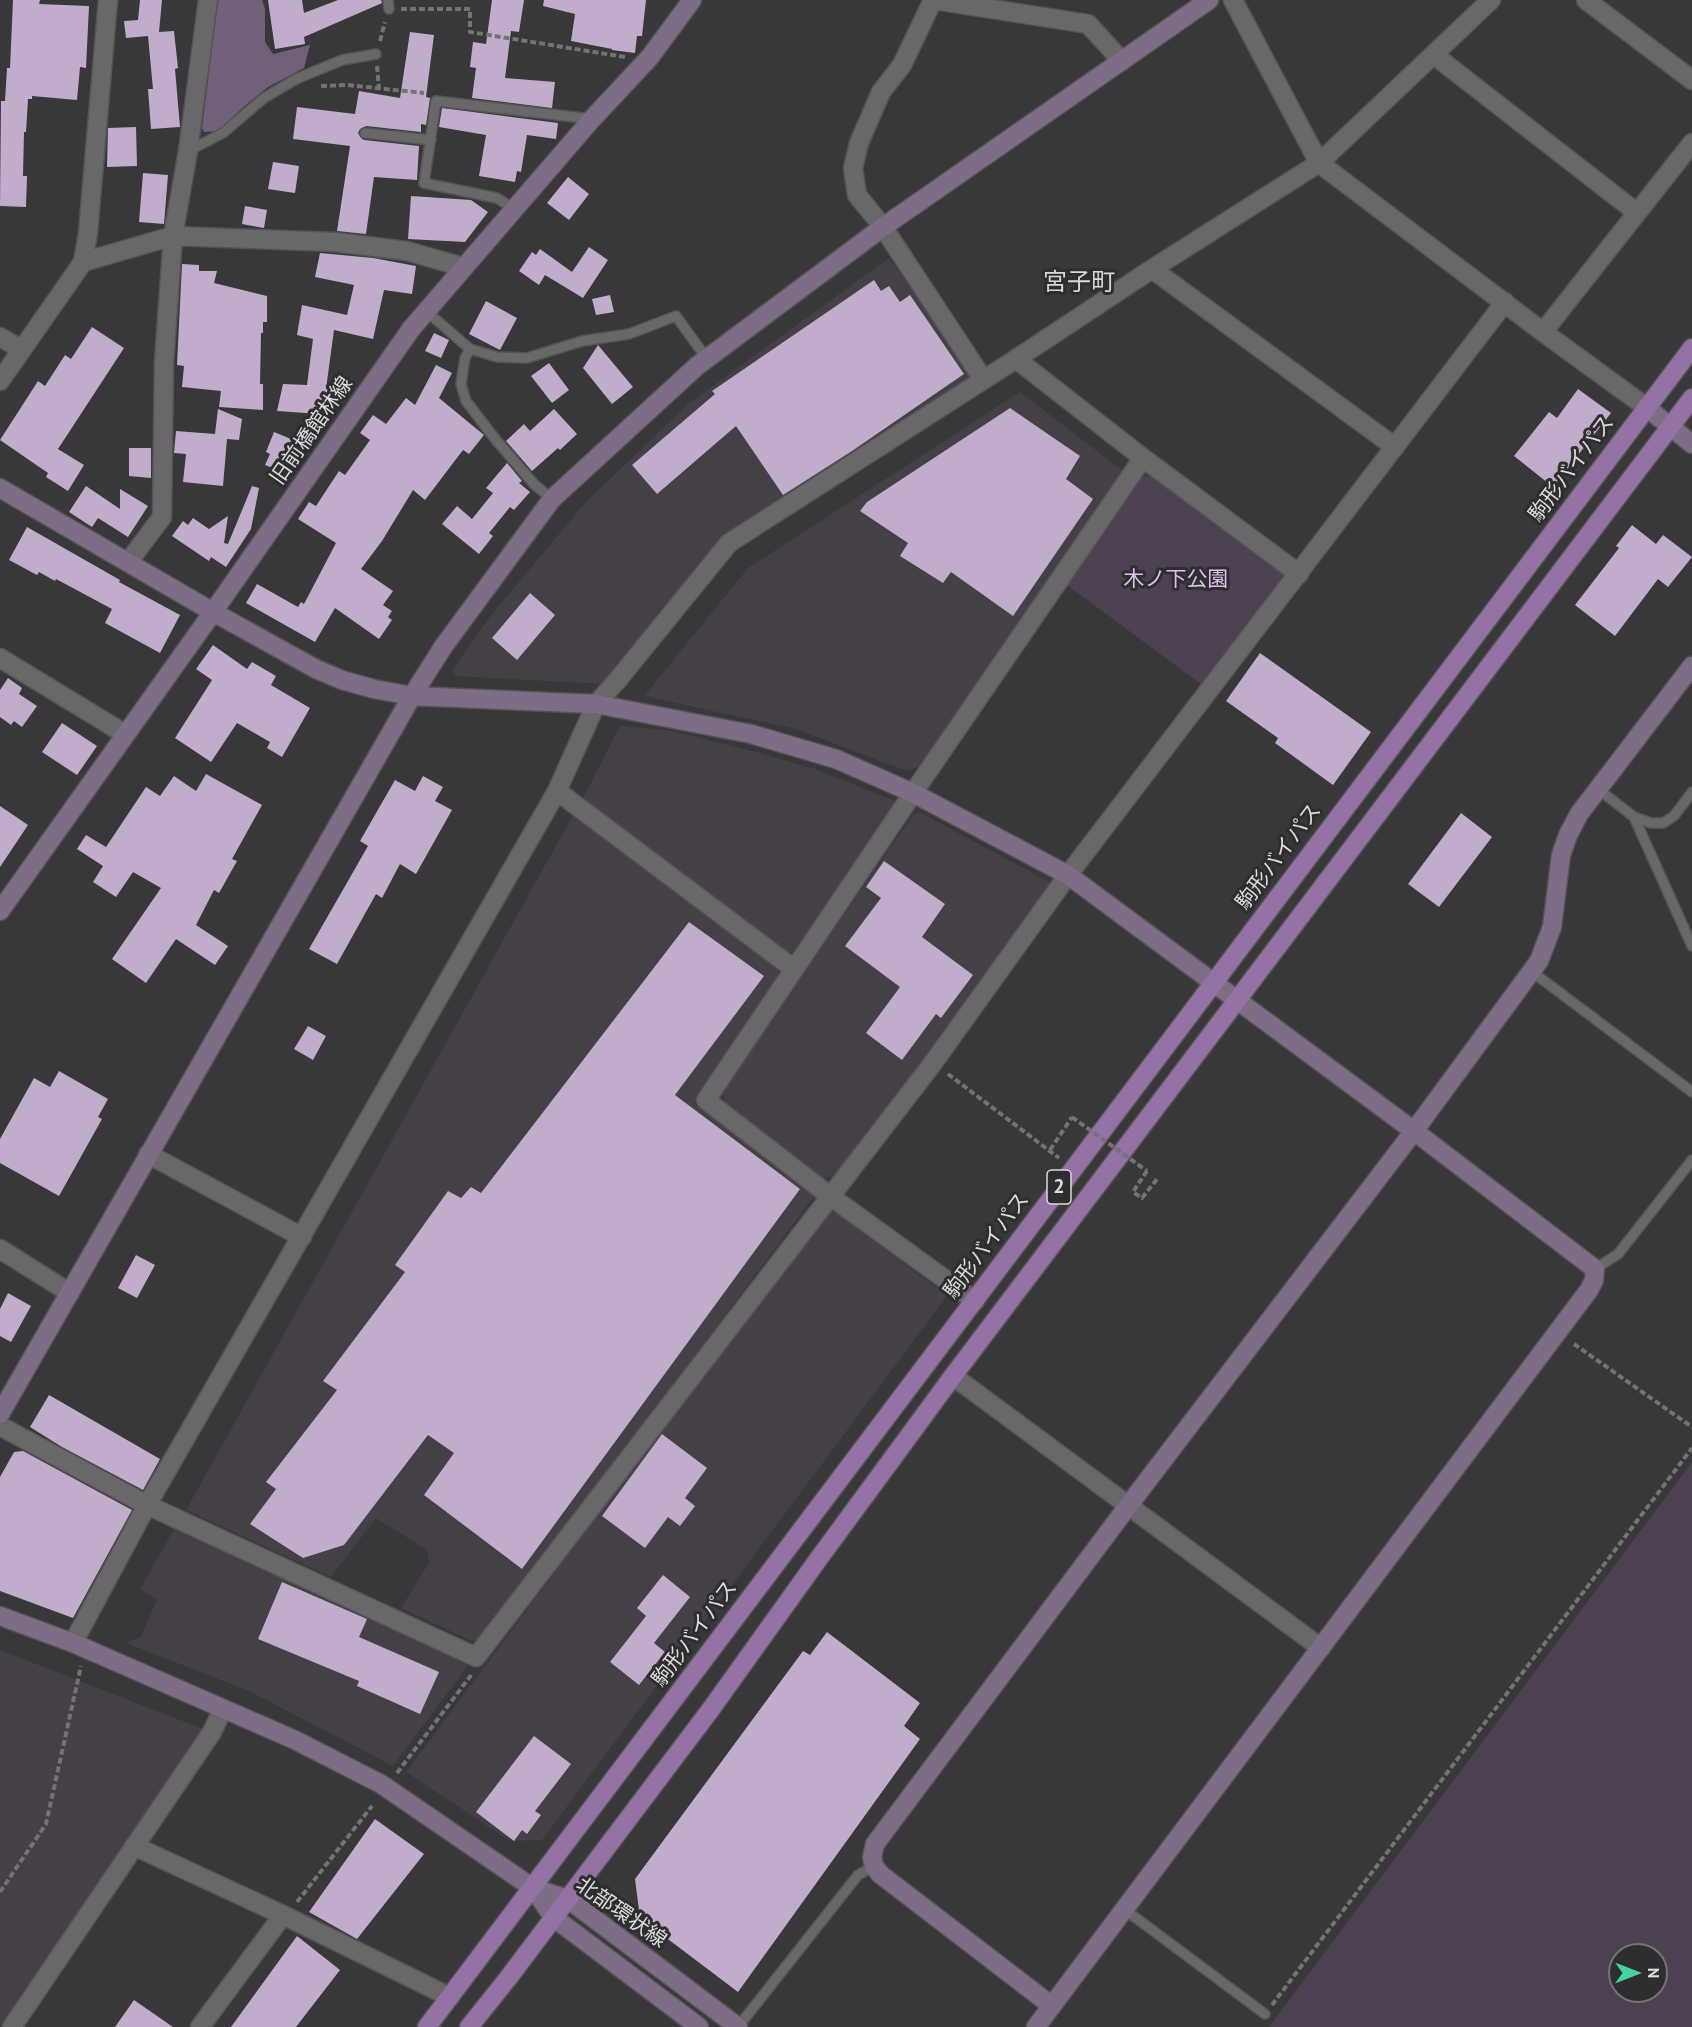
<!DOCTYPE html>
<html>
<head>
<meta charset="utf-8">
<style>
	body { margin:0 }
	#map { position:relative; width:1692px; height:2027px; overflow:hidden; background:#383739; font-family:"PT Sans",sans-serif }
	canvas { display:block }
	.north { position:absolute; left:1608px; top:1943px; width:60px; height:60px; box-sizing:border-box; background:#2e2d2f; border:2px solid #747375; border-radius:50%; rotate:90deg; font-size:16px; font-weight:700; line-height:24px; text-align:center; color:#dddcde }
	.north::after { content:''; display:block; margin:auto; width:21px; height:27px; background:#45d49f; clip-path:polygon(50% 0,100% 100%,50% 72%,0 100%) }
</style>
</head>
<body>
<div id="map">
<canvas width="1692" height="2027"></canvas>
<div class="north">N</div>
</div>
<script>
const ctx = document.querySelector('canvas').getContext('2d');
ctx.lineJoin = 'round';
function paint(path, color) { ctx.fillStyle = color; ctx.fill(path, 'evenodd'); }
const shape = rows => new Path2D(rows.map(r => 'M' + r).join(''));
function trace(path, color, width, dash) { ctx.strokeStyle = color; ctx.lineWidth = width; ctx.lineCap = dash ? 'butt' : 'round'; ctx.setLineDash(dash || []); ctx.stroke(path); }
function label(font, color, halo, rows, align = 'center') {
  ctx.font = font + ' "PT Sans","Noto Sans JP",sans-serif'; ctx.lineWidth = 6; ctx.setLineDash([]); ctx.textBaseline = 'middle'; ctx.strokeStyle = halo; ctx.fillStyle = color; for (const [text, x, y, turn = 0] of rows) {
    ctx.save(); ctx.translate(x, y); ctx.rotate((+turn || 0) * Math.PI / 180); ctx.textAlign = isNaN(turn) ? turn : align; if (halo) ctx.strokeText(text, 0, 0); ctx.fillText(text, 0, 0); ctx.restore();
  }
}
paint(shape([
	[889,258,969,370,967,380,724,537,602,684,456,676,452,670,492,614,585,503,688,404],
	[1020,392,1123,471,921,766,907,771,796,729,644,696,748,568],
	[620,726,671,731,759,753,815,769,895,801,895,808,796,951,788,954,583,798],
	[919,812,1049,882,1050,893,836,1176,823,1178,725,1102,722,1089,913,815],
	[573,815,778,968,778,978,694,1103,814,1194,813,1198,481,1639,471,1641,401,1608,429,1563,427,1550,376,1518,331,1577,186,1510],
	[832,1208,947,1296,542,1840,510,1841,406,1772,824,1211],
	[174,1529,470,1663,393,1766,249,1691,126,1643,141,1637,157,1599,140,1589],
	[0,1650,203,1729,0,2027]
]), '#454047');
paint(shape([
	[1150,475,1282,574,1284,580,1202,685,1067,585,1143,477],
	[1692,1462,1692,2027,1269,2027],
	[1620,1955,1656,1955,1656,1991,1620,1991]
]), '#4c4052');
paint(shape([
	[218,0,262,0,265,9,265,42,273,54,310,45,304,68,268,87,241,109,219,131,204,132,202,128]
]), '#72607b');
paint(shape([
	[13,0,40,0,39,4,89,6,86,68,80,67,77,100,32,96,32,99,28,99,26,132,24,132,23,176,27,176,26,207,0,206,1,101,5,101,7,68,10,68],
	[140,0,162,0,159,32,174,31,178,68,175,69,180,127,151,129,148,89,153,89,148,36,126,38,124,21,138,20],
	[268,0,302,0,304,13,338,0,381,0,382,3,304,37,305,44,275,49],
	[492,0,524,0,519,32,511,31,505,78,555,82,552,108,472,98,476,68,470,67,473,42,486,44],
	[544,0,646,0,642,36,637,36,635,53,612,50,612,49,571,41,575,14,543,6],
	[410,32,434,35,426,97,430,98,426,125,421,124,421,132,366,126,360,129,358,133,361,138,364,140,419,146,417,180,374,177,366,234,337,231,350,146,293,139,297,107,355,114,359,91,400,98],
	[442,108,558,123,556,139,527,135,521,172,517,171,515,182,479,176,486,135,439,127],
	[136,127,137,166,107,167,108,128],
	[273,162,299,166,295,193,268,189],
	[143,173,168,175,164,224,139,222],
	[568,177,589,194,569,220,547,203],
	[411,196,471,200,488,212,465,242,408,239],
	[245,206,267,210,264,228,242,224],
	[589,247,608,260,583,298,545,275,539,285,519,271,532,252,536,255,540,249,572,272],
	[320,253,373,258,416,266,412,294,384,290,373,339,334,330,326,389,336,390,334,415,277,411,283,384,307,385,313,339,297,335,302,305,347,315,354,285,315,277],
	[182,264,199,265,199,271,217,271,214,283,267,296,267,322,263,322,263,333,261,333,260,384,263,384,263,410,219,407,221,391,182,387,184,366,177,365],
	[874,280,881,291,889,286,900,302,910,295,964,374,852,451,783,495,736,426,657,494,632,465,715,394,712,391],
	[610,295,614,312,596,315,592,299],
	[486,301,517,318,500,350,469,334],
	[92,327,124,348,58,449,84,465,68,491,46,477,48,473,0,440,38,381,45,386,65,355,71,359],
	[434,333,449,340,441,358,425,351],
	[598,345,633,387,612,404,583,368],
	[549,363,569,390,552,403,531,376],
	[436,365,452,373,439,398,484,435,469,454,463,450,425,500,413,490,382,541,361,569,393,591,383,605,392,611,388,617,392,620,379,639,335,608,315,642,246,603,257,584,298,607,301,602,304,604,336,543,298,519,309,502,316,506,339,471,345,475,370,440,360,433,373,415,386,424,406,398,415,405],
	[1578,389,1611,413,1553,487,1514,456,1549,412,1557,418],
	[1010,408,1080,456,1066,479,1093,499,1013,616,951,572,943,583,900,556,908,543,860,511,867,502],
	[218,409,242,419,239,440,227,439,223,486,183,482,186,454,174,453,176,431,215,434],
	[554,409,577,434,560,450,558,448,532,471,506,441,524,424,530,431],
	[274,432,301,443,288,474,265,465,270,454,266,452],
	[129,448,151,448,151,478,129,476],
	[507,463,522,481,519,483,530,492,514,510,510,507,489,533,493,536,479,554,442,524,457,506,472,519,493,493,486,488],
	[86,486,120,509,120,489,148,506,128,537,98,518,92,527,69,512],
	[252,486,259,488,251,529,226,567,211,557,209,561,172,536,183,521,188,525,193,518,209,529,228,516,224,543,228,544],
	[1632,525,1656,544,1663,535,1692,557,1668,587,1658,579,1615,636,1575,605,1619,548,1616,546],
	[27,527,120,580,119,582,180,615,160,653,105,623,112,609,56,579,55,581,39,572,37,575,9,560],
	[530,593,555,615,517,660,492,638],
	[213,645,247,669,252,662,276,676,271,685,310,708,282,757,267,748,270,742,237,723,211,762,175,738,212,680,196,669],
	[1260,653,1371,732,1333,785,1275,743,1278,738,1226,701],
	[8,678,22,688,19,694,37,706,22,727,14,721,11,725,0,717,0,690],
	[62,723,97,746,77,775,42,752],
	[206,774,262,805,232,859,237,861,219,893,214,890,196,925,228,946,215,965,176,939,146,983,112,959,161,888,133,872,116,897,93,882,103,866,77,849,86,835,106,847,146,787,160,796,174,776,196,791],
	[423,776,443,787,435,801,452,810,416,874,400,864,382,898,376,894,337,964,309,949,368,846,360,841,395,780,415,791],
	[0,806,28,825,0,867],
	[1461,813,1492,837,1439,907,1408,884],
	[884,861,945,904,922,937,973,975,941,1018,936,1014,902,1060,866,1033,900,987,845,946,881,898,866,887],
	[689,922,764,976,675,1095,800,1189,522,1569,424,1495,454,1453,428,1435,344,1545,303,1558,250,1524,276,1489,266,1482,337,1390,323,1381,405,1272,395,1265,448,1191,461,1198,471,1187,481,1193],
	[308,1026,326,1036,313,1060,294,1049],
	[59,1071,108,1099,98,1117,102,1119,59,1196,0,1163,0,1139,34,1078,50,1087],
	[136,1255,155,1265,137,1298,118,1288],
	[8,1293,31,1306,11,1342,0,1336,0,1309],
	[49,1395,160,1459,143,1490,62,1447,30,1427],
	[662,1434,707,1468,685,1498,695,1506,680,1526,668,1517,645,1548,602,1516],
	[23,1451,132,1510,73,1618,0,1591,0,1477,14,1452],
	[663,1575,690,1597,654,1643,665,1652,639,1685,610,1662,646,1616,637,1608],
	[282,1582,367,1619,359,1637,439,1672,420,1714,357,1686,359,1681,258,1639],
	[827,1632,920,1703,904,1726,920,1739,738,1992,640,1918,635,1879,803,1651,810,1655],
	[534,1736,571,1764,535,1811,541,1815,527,1834,522,1830,514,1841,476,1812],
	[375,1819,424,1854,357,1939,309,1912],
	[297,1936,340,1970,296,2027,231,2027],
	[134,2000,173,2027,115,2027]
]), '#c1adcb');
const lane = shape([
	[388,0,389,9],
	[365,133,431,140],
	[188,151,223,133,264,98,296,79,342,60,376,54],
	[514,209,497,198,424,183,436,101,592,119],
	[426,311,470,349,497,357,527,358,582,341,629,334,676,316,707,359],
	[470,349,465,358,461,384,466,401,496,440,534,484,552,499],
	[1598,789,1634,817,1692,946],
	[1634,817,1651,823,1663,823,1674,816,1692,792],
	[1531,971,1692,1092],
	[1595,1269,1618,1254,1692,1160],
	[1124,1909,1265,2014],
	[738,2027,858,1875,874,1866]
]);
const street = shape([
	[933,0,902,65,881,92,859,143,853,168,857,195,883,227,983,379],
	[934,0,1088,24,1122,61],
	[1233,0,1319,163,1543,332,1646,407],
	[1586,0,1692,80],
	[1434,55,1636,212],
	[83,262,173,236,335,242,407,251,463,267],
	[1152,269,1395,447],
	[1543,332,1692,143],
	[0,337,21,349],
	[1016,359,1143,458,1299,574],
	[0,381,83,262,88,233,108,0],
	[129,561,162,517,164,362,173,236,188,151,208,0],
	[0,658,125,734],
	[557,791,794,969],
	[148,1154,302,1237],
	[0,1249,70,1293],
	[975,1301,830,1196,706,1100,913,793,1143,458],
	[953,1376,1321,1648],
	[0,1426,147,1505,476,1657,933,1063,1068,875,1505,302],
	[73,1643,147,1505,557,791,596,704,616,682,729,543,1016,359,1152,269,1319,163,1491,0],
	[134,1846,283,1915,200,2027],
	[283,1915,450,1997],
	[12,2027,212,1732,223,1709]
]);
const secondary = shape([
	[1646,407,1692,444],
	[0,488,213,612,316,669,342,680,374,689,412,696,596,704,751,734,836,759,913,793,1068,875,1414,1131,1595,1269,1594,1280,1589,1290,1036,2027],
	[0,911,213,612,411,329,592,119,650,57,692,0],
	[0,1414,412,696,443,647,552,499,697,366,883,227,1209,0],
	[0,1616,73,1643,295,1740,381,1784,533,1888,568,1899,738,2027],
	[533,1888,553,1917,699,2027],
	[1052,2006,880,1874,874,1866,872,1857,875,1844,1128,1506,1414,1131,1539,961,1552,927,1561,855,1568,835,1579,814,1692,666]
]);
const primary = shape([
	[427,2027,1692,348],
	[469,2027,509,1977,711,1709,817,1561,953,1376,1692,398]
]);
trace(lane, '#555355', 12);
trace(street, '#555355', 21);
trace(secondary, '#555355', 21);
trace(primary, '#555355', 21);
trace(shape([
	[401,9,470,9,470,32,625,57],
	[380,41,385,22],
	[377,66,379,89],
	[321,86,347,85,424,93],
	[948,1074,1059,1158],
	[1050,1150,1072,1117],
	[1147,1171,1133,1192,1142,1198,1157,1179],
	[1574,1344,1692,1427],
	[397,1773,472,1674],
	[0,1892,46,1824,81,1666],
	[297,1902,372,1806],
	[1272,2005,1692,1448]
]), '#737274', 4, [6, 3]);
trace(lane, '#69676a', 9);
trace(street, '#69676a', 18);
trace(secondary, '#7f6d87', 18);
trace(primary, '#9472a5', 18);
trace(shape([
	[1072,1117,1147,1171]
]), '#737274', 4, [6, 3]);
for (const [x, y, w] of [
	[1059,1187,24]
]) { const box = new Path2D(); box.roundRect(x - w / 2, y - 17, w, 34, 4.5); ctx.fillStyle = '#2e2d2f'; ctx.fill(box); trace(box, '#dddcde', 1.5); }
label('bold 20px', '#dddcde', null, [
	["2",1059,1187]
]);
label('21px', '#dddcde', '#2e2d2f', [
	["旧前橋館林線",312,431,-55],
	["駒形バイパス",1572,469,-53],
	["駒形バイパス",1279,857,-53],
	["駒形バイパス",987,1246,-53],
	["駒形バイパス",695,1634,-53],
	["北部環状線",621,1913,35]
]);
label('21px', '#dfbef0', '#2e2d2f', [
	["木ノ下公園",1176,580]
]);
label('24px', '#d8d6d9', '#2e2d2f', [
	["宮子町",1079,283]
]);
</script>
</body>
</html>
